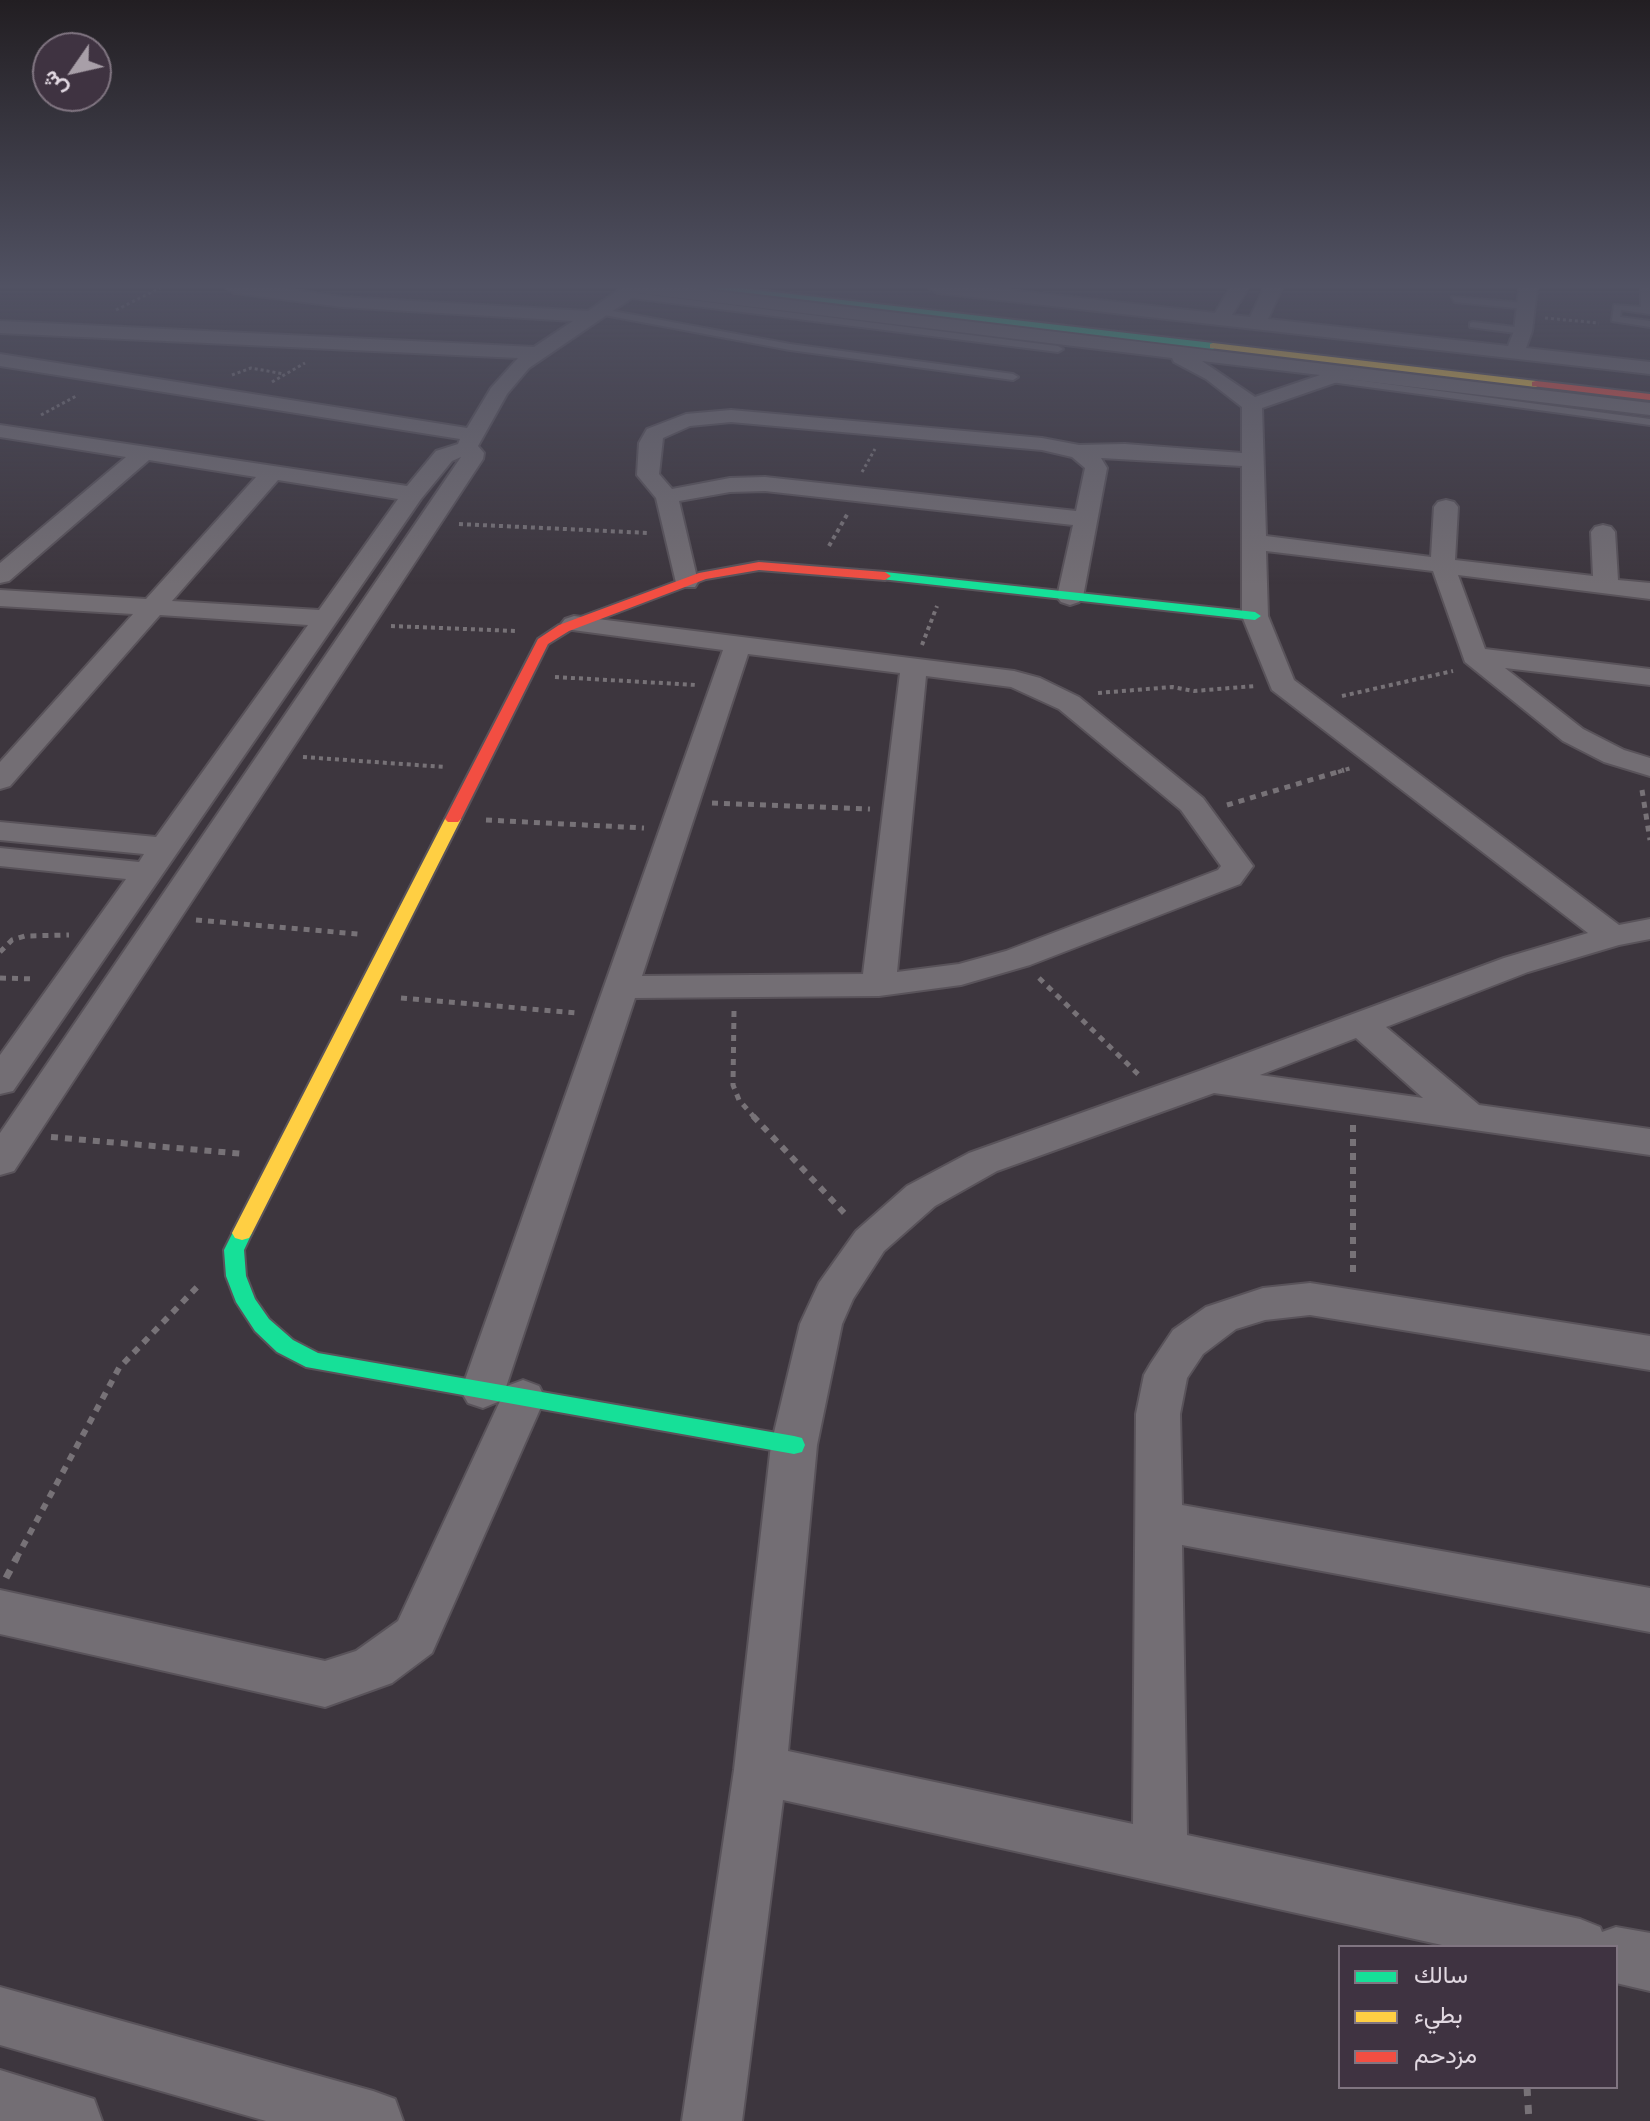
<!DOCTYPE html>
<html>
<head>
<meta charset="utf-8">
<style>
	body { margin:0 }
	#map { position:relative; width:1650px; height:2121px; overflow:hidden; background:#3d363e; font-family:Ubuntu,Vazirmatn,sans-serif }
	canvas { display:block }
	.legend { position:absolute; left:1338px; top:1945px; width:280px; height:144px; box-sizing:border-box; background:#3f3341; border:2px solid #807581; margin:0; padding:10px 14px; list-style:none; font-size:24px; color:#e1d8e1 }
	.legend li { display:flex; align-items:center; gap:16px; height:40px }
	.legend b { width:40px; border:2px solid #807581 }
	.north { position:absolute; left:32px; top:32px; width:80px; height:80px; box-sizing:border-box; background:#3f3341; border:2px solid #807581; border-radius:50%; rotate:236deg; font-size:22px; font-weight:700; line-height:32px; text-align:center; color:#e1d8e1 }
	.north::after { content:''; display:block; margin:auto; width:28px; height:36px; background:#a89fa8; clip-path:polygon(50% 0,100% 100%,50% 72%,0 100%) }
</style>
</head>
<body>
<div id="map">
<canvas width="1650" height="2121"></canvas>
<ul class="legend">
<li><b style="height:10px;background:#16e098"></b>سالك</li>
<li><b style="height:10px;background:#ffcf43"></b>بطيء</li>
<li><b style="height:10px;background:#f24e42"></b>مزدحم</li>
</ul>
<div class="north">ش</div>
</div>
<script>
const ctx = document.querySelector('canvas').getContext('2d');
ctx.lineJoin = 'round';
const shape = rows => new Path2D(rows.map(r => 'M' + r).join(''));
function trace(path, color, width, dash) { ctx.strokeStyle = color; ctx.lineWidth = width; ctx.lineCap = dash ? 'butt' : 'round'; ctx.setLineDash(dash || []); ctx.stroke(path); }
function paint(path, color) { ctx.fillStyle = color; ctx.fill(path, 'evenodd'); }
const lane = shape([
	[1641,288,1650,288,1650,314,1621,310,1620,317,1650,321,1650,327,1612,321,1614,305,1641,307,1641,288],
	[627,292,1058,346,1063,349,1058,352,624,297,627,292],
	[1452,297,1525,303,1530,306,1525,309,1455,302,1452,297],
	[602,309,790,344,1013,374,1018,377,1013,380,790,350,599,314,602,309],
	[1473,322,1523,328,1528,331,1523,334,1470,327,1470,323,1473,322],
	[1327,376,1650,419,1650,425,1323,381,1323,377,1327,376]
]);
const street = shape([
	[226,288,280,288,342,297,588,311,622,288,689,288,1650,403,1650,415,1346,379,1262,408,1266,536,1431,557,1434,507,1438,502,1446,500,1454,502,1458,507,1455,560,1593,576,1591,532,1595,527,1603,525,1611,527,1615,532,1618,580,1650,583,1650,599,1458,575,1485,649,1650,669,1650,685,1505,668,1583,729,1624,750,1650,758,1650,776,1604,762,1563,741,1465,662,1433,571,1266,551,1268,616,1294,680,1619,925,1650,919,1650,939,1619,945,1528,972,1386,1027,1479,1105,1650,1129,1650,1155,1214,1093,997,1171,935,1206,884,1251,853,1299,842,1324,817,1445,788,1751,1133,1824,1136,1414,1144,1375,1151,1363,1173,1330,1206,1307,1263,1288,1310,1283,1650,1336,1650,1370,1310,1315,1265,1320,1236,1329,1203,1354,1187,1378,1180,1414,1182,1505,1650,1588,1650,1632,1182,1545,1187,1835,1580,1919,1600,1927,1602,1932,1616,1927,1650,1933,1650,1991,1616,1983,1616,1947,1451,1947,783,1800,742,2121,682,2121,734,1770,771,1445,800,1324,819,1283,856,1231,907,1186,969,1153,1199,1071,1504,958,1588,933,1272,690,1242,616,1242,466,1101,458,1107,468,1083,597,1079,602,1070,605,1061,602,1057,597,1073,525,765,491,730,492,679,501,698,582,695,587,677,587,656,498,637,475,639,443,647,429,686,414,731,410,1042,438,1079,445,1125,444,1242,453,1242,407,1206,379,1174,362,1172,358,639,293,529,368,507,394,478,446,484,453,483,459,14,1171,0,1175,0,1133,461,457,452,461,421,499,13,1091,0,1094,0,1055,126,879,0,866,0,848,139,862,144,854,0,840,0,822,156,837,308,625,160,615,10,786,0,789,0,762,133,614,0,606,0,590,146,599,256,477,149,460,9,581,0,583,0,563,126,457,0,437,0,425,407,486,436,451,458,444,460,439,0,366,0,354,467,428,491,388,518,358,0,333,0,321,534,347,573,321,342,307,235,293,226,288],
	[1202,361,1320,375,1255,397,1202,361],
	[731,422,1042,450,1072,457,1085,468,1076,511,765,477,730,478,672,489,659,474,663,438,690,426,731,422],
	[278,480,398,499,319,610,172,601,278,480],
	[1356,1038,1423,1098,1260,1075,1356,1038],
	[929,288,990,288,1215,313,1230,288,1248,288,1232,315,1250,317,1264,288,1282,288,1268,319,1508,346,1514,331,1519,288,1537,288,1532,331,1526,348,1650,362,1650,374,938,293,929,288],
	[574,616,1014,671,1040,678,1079,697,1203,798,1253,866,1240,884,1030,965,961,985,879,996,635,998,505,1390,507,1386,523,1380,539,1386,545,1398,432,1653,392,1683,325,1707,0,1634,0,1590,325,1661,356,1651,398,1621,500,1401,483,1408,468,1403,461,1391,723,650,565,629,561,624,565,619,574,616],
	[748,654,900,673,863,974,642,976,748,654],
	[926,676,1011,687,1059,709,1181,810,1221,866,1218,870,1006,951,959,964,897,972,926,676],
	[0,1987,373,2091,395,2099,403,2121,266,2121,0,2045,0,1987],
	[0,2070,94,2099,102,2121,0,2121,0,2070]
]);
const fast = shape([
	[708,288,739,288,1213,343,1218,346,1213,349,708,288],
	[885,572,1255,612,1261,616,1255,620,881,579,879,576,885,572],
	[242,1226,249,1228,252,1233,244,1250,246,1276,255,1299,269,1319,293,1340,318,1353,794,1436,802,1438,805,1445,802,1452,794,1454,306,1367,277,1352,255,1331,236,1302,226,1276,224,1250,235,1228,242,1226]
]);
const slow = shape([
	[1213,343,1536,381,1541,384,1536,387,1210,348,1210,344,1213,343],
	[453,814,461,819,252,1233,249,1238,242,1240,235,1238,232,1233,445,819,453,814]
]);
const jam = shape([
	[1536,381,1650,394,1650,400,1532,386,1532,382,1536,381],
	[759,562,885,572,891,576,885,580,759,570,706,579,569,631,548,644,461,819,458,822,448,822,445,819,538,639,559,625,699,573,759,562]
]);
trace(lane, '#59535a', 4);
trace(street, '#59535a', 4);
trace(fast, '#59535a', 4);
trace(slow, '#59535a', 4);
trace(jam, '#59535a', 4);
trace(shape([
	[116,310,160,288],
	[1545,318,1599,323],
	[232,375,251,368,284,374],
	[272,382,305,363],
	[41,415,78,395],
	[862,472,875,449]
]), '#777277', 3, [3, 3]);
trace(shape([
	[459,524,649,533],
	[829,546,848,513],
	[391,626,516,631],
	[922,645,937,606],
	[555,677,697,685],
	[1098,693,1172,687,1194,691,1255,686],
	[1342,696,1453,671],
	[303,757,445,767],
	[1338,772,1351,768]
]), '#777277', 4, [4, 4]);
trace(shape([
	[1642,790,1650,840],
	[712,803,870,809],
	[1227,805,1344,770],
	[486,820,644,828],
	[196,920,358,934],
	[0,952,12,940,25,936,69,935],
	[0,978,35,979],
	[1039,978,1141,1077],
	[401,998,578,1013],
	[734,1011,733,1085,739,1100,755,1118]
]), '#777277', 5, [6, 6]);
trace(shape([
	[753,1116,848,1217],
	[1353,1125,1353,1275],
	[51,1137,245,1154],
	[16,1559,119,1368,199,1285]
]), '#777277', 6, [7, 7]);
trace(shape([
	[6,1578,17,1557],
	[1527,2087,1529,2121]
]), '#777277', 7, [9, 9]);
paint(lane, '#736e74');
paint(street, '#736e74');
paint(fast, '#16e098');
paint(slow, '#ffcf43');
paint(jam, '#f24e42');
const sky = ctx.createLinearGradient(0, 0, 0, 585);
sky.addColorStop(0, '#221e22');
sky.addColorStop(0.49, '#515263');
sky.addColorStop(1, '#51526300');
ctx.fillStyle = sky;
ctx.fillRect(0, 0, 1650, 585);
</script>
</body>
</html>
